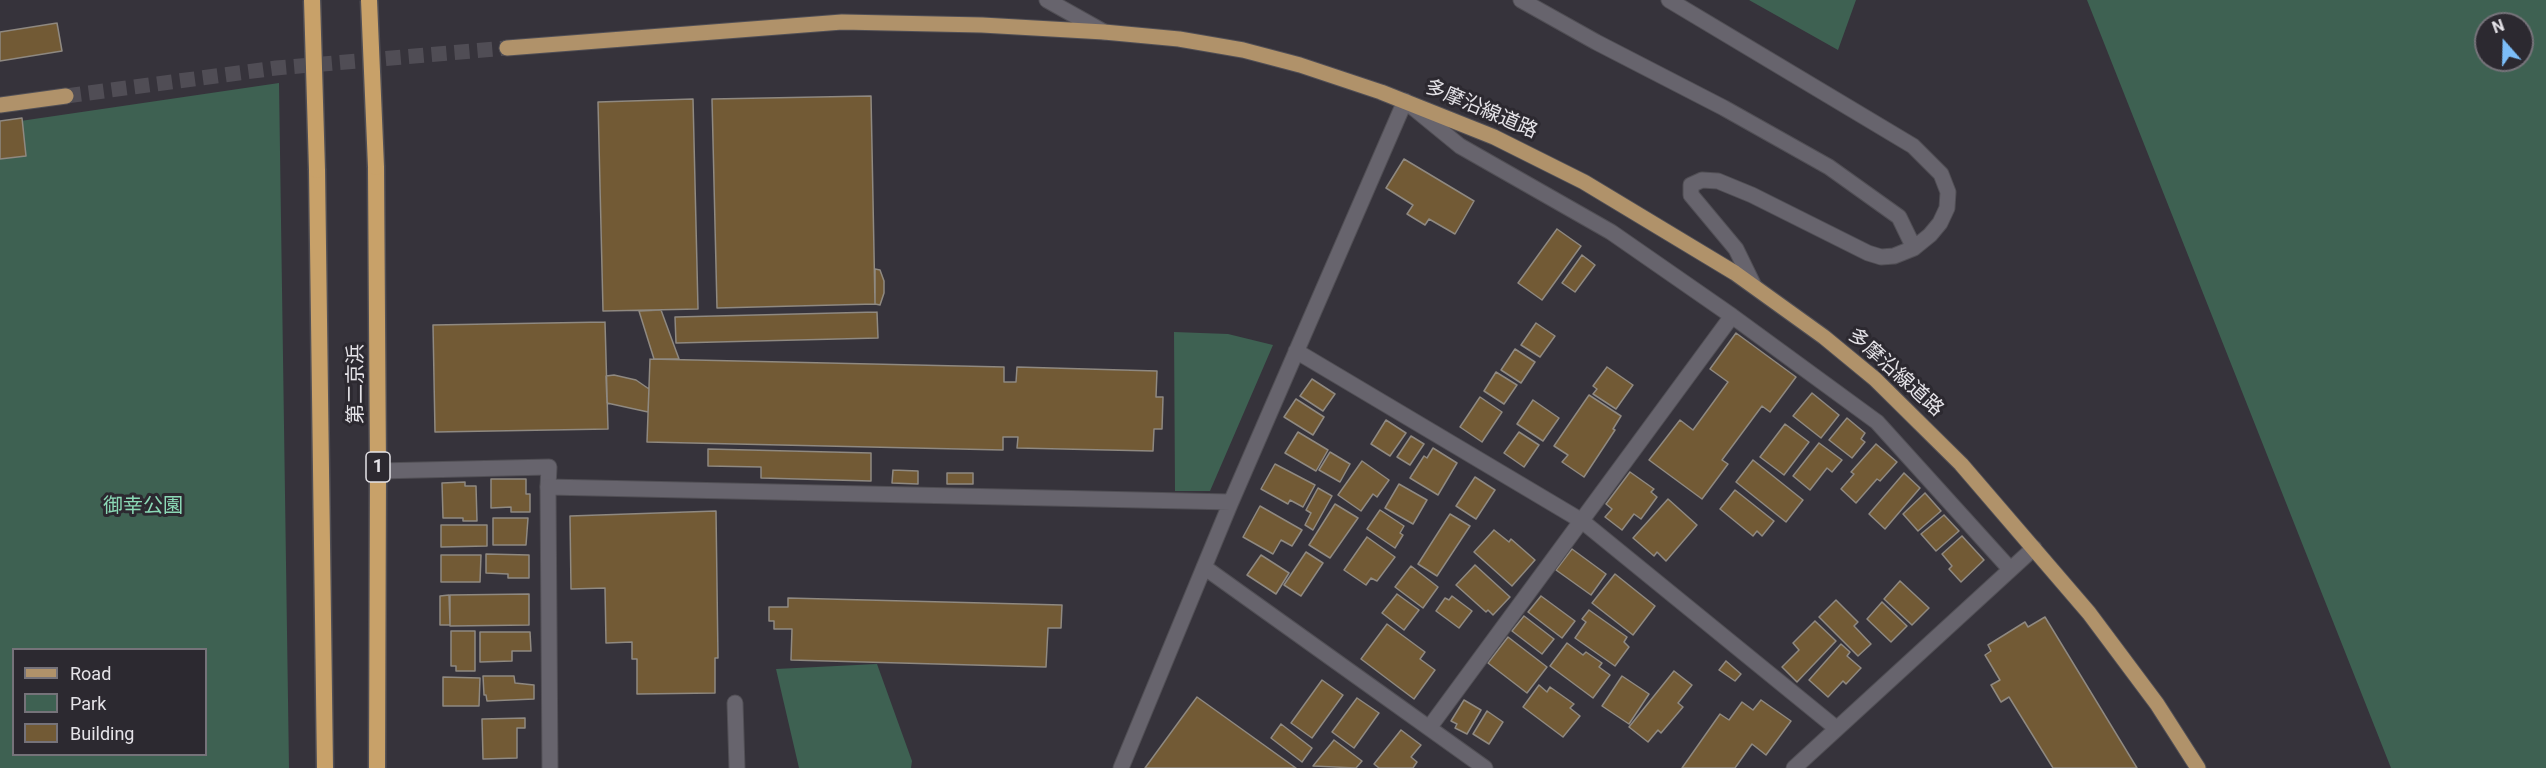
<!DOCTYPE html>
<html>
<head>
<meta charset="utf-8">
<style>
	body { margin:0 }
	#map { position:relative; width:2546px; height:768px; overflow:hidden; background:#36333b; font-family:Roboto,sans-serif }
	canvas { display:block }
	.legend { position:absolute; left:12px; top:648px; width:195px; height:108px; box-sizing:border-box; background:#2c2930; border:2px solid #76737a; margin:0; padding:8px 10px; list-style:none; font-size:18px; color:#e5e3e8 }
	.legend li { display:flex; align-items:center; gap:12px; height:30px }
	.legend b { width:30px; border:2px solid #76737a }
	.north { position:absolute; left:2474px; top:12px; width:60px; height:60px; box-sizing:border-box; background:#2c2930; border:2px solid #76737a; border-radius:50%; rotate:340deg; font-size:16px; font-weight:700; line-height:24px; text-align:center; color:#e5e3e8 }
	.north::after { content:''; display:block; margin:auto; width:21px; height:27px; background:#7cbef9; clip-path:polygon(50% 0,100% 100%,50% 72%,0 100%) }
</style>
</head>
<body>
<div id="map">
<canvas width="2546" height="768"></canvas>
<ul class="legend">
<li><b style="height:8px;background:#b0926a"></b>Road</li>
<li><b style="height:16px;background:#3e6152"></b>Park</li>
<li><b style="height:16px;background:#725a35"></b>Building</li>
</ul>
<div class="north">N</div>
</div>
<script>
const ctx = document.querySelector('canvas').getContext('2d');
ctx.lineJoin = 'round';
function paint(path, color) { ctx.fillStyle = color; ctx.fill(path, 'evenodd'); }
const shape = rows => new Path2D(rows.map(r => 'M' + r).join(''));
function trace(path, color, width, dash) { ctx.strokeStyle = color; ctx.lineWidth = width; ctx.lineCap = dash ? 'butt' : 'round'; ctx.setLineDash(dash || []); ctx.stroke(path); }
function label(font, color, halo, rows, align = 'center') {
  ctx.font = font + ' Roboto,"Noto Sans JP",sans-serif'; ctx.lineWidth = 6; ctx.setLineDash([]); ctx.textBaseline = 'middle'; ctx.strokeStyle = halo; ctx.fillStyle = color; for (const [text, x, y, turn = 0] of rows) {
    ctx.save(); ctx.translate(x, y); ctx.rotate((+turn || 0) * Math.PI / 180); ctx.textAlign = isNaN(turn) ? turn : align; if (halo) ctx.strokeText(text, 0, 0); ctx.fillText(text, 0, 0); ctx.restore();
  }
}
paint(shape([
	[1749,0,1856,0,1838,50],
	[2087,0,2546,0,2546,768,2391,768],
	[2486,24,2522,24,2522,60,2486,60],
	[279,83,289,768,0,768,0,124],
	[14,650,206,650,206,754,14,754],
	[1174,332,1228,334,1273,345,1210,491,1175,491],
	[877,664,912,761,911,768,799,768,776,669]
]), '#3e6152');
const building = shape([
	[57,23,62,51,0,61,0,32,57,23],
	[871,96,875,304,717,308,712,99,871,96],
	[693,99,698,309,603,311,598,102,693,99],
	[22,118,26,156,0,159,0,121,22,118],
	[1404,159,1474,201,1455,234,1429,219,1425,225,1407,214,1413,205,1386,188,1404,159],
	[1557,229,1581,246,1542,300,1518,283,1557,229],
	[1582,255,1595,265,1575,292,1562,283,1582,255],
	[875,269,880,270,884,281,884,293,880,305,875,304,875,269],
	[661,310,679,359,654,359,639,311,661,310],
	[877,312,878,338,676,343,675,317,877,312],
	[605,322,608,429,435,432,433,325,605,322],
	[1536,323,1555,336,1540,357,1521,345,1536,323],
	[1736,333,1796,377,1770,412,1762,406,1722,460,1728,464,1702,499,1649,460,1680,420,1693,430,1728,382,1710,369,1736,333],
	[1515,349,1535,362,1521,383,1501,370,1515,349],
	[650,359,1004,367,1004,382,1016,382,1017,367,1157,371,1156,397,1163,397,1162,429,1154,429,1153,451,1017,448,1018,437,1003,437,1003,450,647,442,650,359],
	[1607,367,1633,385,1616,409,1593,394,1597,389,1593,386,1607,367],
	[1496,372,1517,385,1504,404,1484,391,1496,372],
	[614,375,636,380,649,389,648,412,607,403,606,376,614,375],
	[1312,379,1335,394,1323,411,1300,396,1312,379],
	[1812,393,1839,415,1821,438,1793,416,1812,393],
	[1589,395,1621,416,1613,429,1615,430,1584,477,1562,462,1568,455,1554,446,1589,395],
	[1480,397,1502,412,1482,442,1460,427,1480,397],
	[1296,399,1324,417,1313,435,1284,417,1296,399],
	[1533,400,1559,418,1543,441,1517,424,1533,400],
	[1847,418,1865,433,1861,439,1865,442,1852,458,1829,440,1847,418],
	[1386,420,1406,433,1390,456,1371,444,1386,420],
	[1785,424,1809,442,1784,475,1760,457,1785,424],
	[1298,432,1328,450,1316,471,1285,453,1298,432],
	[1519,432,1539,445,1524,467,1504,453,1519,432],
	[1411,436,1424,444,1410,465,1397,457,1411,436],
	[1819,443,1842,460,1832,472,1827,468,1810,490,1793,476,1819,443],
	[1876,444,1897,462,1880,481,1877,479,1856,503,1841,489,1854,474,1851,472,1876,444],
	[1433,448,1457,463,1438,495,1410,478,1424,456,1427,458,1433,448],
	[708,449,871,453,871,481,761,478,761,467,708,466,708,449],
	[1330,452,1350,464,1340,482,1319,470,1330,452],
	[1753,460,1803,500,1786,522,1736,482,1753,460],
	[1362,461,1389,480,1377,497,1373,494,1361,511,1338,495,1362,461],
	[1275,464,1315,485,1303,507,1290,500,1288,504,1261,489,1275,464],
	[893,470,918,471,918,484,892,483,893,470],
	[1630,472,1654,489,1651,492,1657,497,1641,519,1634,514,1622,530,1605,517,1612,509,1606,504,1630,472],
	[947,473,973,473,973,484,947,484,947,473],
	[1904,473,1920,488,1885,529,1869,514,1904,473],
	[1475,477,1495,490,1476,519,1456,506,1475,477],
	[491,479,526,479,526,494,530,494,530,512,511,512,511,507,491,508,491,479],
	[465,482,465,486,476,486,477,521,463,521,463,518,443,518,442,483,465,482],
	[1399,484,1427,500,1413,524,1385,508,1399,484],
	[1318,488,1332,496,1313,530,1305,525,1311,513,1306,510,1318,488],
	[1735,490,1774,521,1762,536,1757,531,1753,536,1720,509,1735,490],
	[1925,493,1941,511,1918,531,1903,514,1925,493],
	[1668,499,1697,525,1666,561,1657,552,1654,556,1633,538,1668,499],
	[1335,504,1358,518,1330,558,1309,545,1335,504],
	[1260,506,1302,530,1292,546,1281,540,1273,554,1243,537,1260,506],
	[1380,510,1404,526,1400,533,1403,535,1395,548,1367,529,1380,510],
	[716,511,718,658,715,658,715,693,637,694,637,659,632,659,632,642,606,643,605,588,571,589,570,516,716,511],
	[1450,514,1470,526,1437,576,1418,564,1450,514],
	[1944,515,1959,531,1936,551,1921,534,1944,515],
	[493,518,528,518,526,545,493,545,493,518],
	[441,525,487,525,487,546,441,547,441,525],
	[1494,530,1509,542,1511,539,1535,560,1512,586,1474,552,1494,530],
	[1962,536,1984,560,1961,582,1949,569,1952,566,1942,554,1962,536],
	[1367,537,1395,557,1377,581,1371,578,1366,585,1344,570,1367,537],
	[1572,549,1606,574,1591,595,1556,570,1572,549],
	[1306,552,1323,563,1301,596,1284,585,1306,552],
	[486,554,529,555,529,578,508,578,508,574,486,573,486,554],
	[441,555,481,555,480,582,441,582,441,555],
	[1261,555,1289,573,1276,594,1247,575,1261,555],
	[1475,565,1510,597,1493,615,1488,610,1486,612,1456,585,1475,565],
	[1411,566,1438,587,1423,608,1395,587,1411,566],
	[1615,574,1655,606,1633,635,1592,603,1615,574],
	[1900,581,1929,608,1912,625,1884,599,1900,581],
	[529,594,529,625,450,626,450,595,529,594],
	[1397,594,1419,610,1404,630,1382,613,1397,594],
	[449,595,450,625,440,625,440,596,449,595],
	[1452,596,1472,611,1459,628,1436,611,1445,598,1449,600,1452,596],
	[1541,596,1575,621,1562,638,1528,612,1541,596],
	[788,598,1062,605,1061,628,1048,628,1046,667,791,660,792,629,774,629,774,621,769,621,769,607,788,607,788,598],
	[1836,600,1858,622,1854,626,1871,644,1858,656,1819,617,1836,600],
	[1882,602,1907,626,1891,642,1867,619,1882,602],
	[1589,610,1627,637,1624,642,1629,647,1615,666,1575,638,1586,622,1582,619,1589,610],
	[1524,616,1554,639,1542,654,1512,631,1524,616],
	[2045,617,2137,768,2053,768,2009,697,2001,702,1991,685,2000,680,1985,655,1991,651,1988,645,2025,622,2028,627,2045,617],
	[1815,621,1836,641,1797,682,1782,667,1799,650,1793,643,1815,621],
	[1387,624,1425,652,1420,659,1435,670,1414,699,1361,659,1387,624],
	[451,631,475,631,475,671,456,671,456,666,451,666,451,631],
	[480,632,530,632,531,651,512,651,512,661,480,662,480,632],
	[1508,637,1547,667,1527,693,1488,663,1508,637],
	[1567,643,1583,655,1586,652,1602,663,1599,667,1610,675,1593,698,1550,666,1567,643],
	[1841,644,1850,652,1847,656,1861,668,1846,684,1843,681,1828,697,1809,680,1841,644],
	[1726,661,1741,674,1735,681,1719,670,1726,661],
	[1674,671,1692,685,1678,703,1683,707,1661,733,1658,730,1648,742,1629,727,1674,671],
	[483,676,514,676,515,683,534,685,534,699,487,701,486,695,484,695,483,676],
	[1622,676,1649,694,1629,724,1602,706,1622,676],
	[443,677,480,678,479,706,443,706,443,677],
	[1322,680,1343,695,1312,738,1291,723,1322,680],
	[1539,685,1547,692,1550,687,1574,704,1570,708,1580,716,1563,737,1523,707,1539,685],
	[1197,697,1296,768,1145,768,1197,697],
	[1357,698,1379,713,1354,748,1332,732,1357,698],
	[1464,700,1481,710,1467,734,1455,728,1457,724,1451,721,1464,700],
	[1761,700,1791,721,1766,755,1752,744,1735,768,1682,768,1720,714,1729,720,1742,702,1753,710,1761,700],
	[1487,711,1503,722,1489,744,1473,734,1487,711],
	[525,718,525,728,517,728,517,758,483,759,482,719,525,718],
	[1281,724,1312,748,1302,762,1271,738,1281,724],
	[1401,730,1421,745,1411,757,1417,762,1413,768,1379,768,1374,764,1401,730],
	[1334,740,1362,761,1356,768,1313,766,1334,740]
]);
paint(building, '#725a35');
trace(building, '#8f8981', 1.5);
trace(shape([
	[66,96,276,68,507,48]
]), '#504d55', 15, [15, 8]);
const service = shape([
	[1047,0,1104,32],
	[1521,0,1596,42,1724,108,1829,167,1899,217,1914,248],
	[1669,0,1913,146,1941,174,1948,192,1947,208,1940,223,1930,235,1914,248,1894,256,1881,257,1868,253,1752,195,1718,181,1702,180,1691,185,1691,195,1736,249,1754,286],
	[735,703,737,768]
]);
const pedestrian = shape([
	[378,471,549,467,548,487]
]);
const minor = shape([
	[1732,316,1877,422,2010,569],
	[1296,351,1582,521,1836,728],
	[1231,502,1405,101,1460,146,1611,232,1732,316,1429,728],
	[1204,567,1485,768],
	[550,768,548,487,1231,502,1121,768],
	[1794,768,2034,548]
]);
const primary = shape([
	[507,48,842,22,982,25,1104,32,1179,39,1243,50,1300,65,1381,92,1494,137,1584,182,1735,273,1824,337,1875,379,1961,464,2089,613,2157,704,2198,768],
	[0,105,66,96]
]);
const trunk = shape([
	[376,167,378,471,377,768],
	[317,170,325,768]
]);
trace(service, '#514f55', 17);
trace(pedestrian, '#514f55', 17);
trace(minor, '#514f55', 17);
trace(primary, '#514f55', 17);
trace(trunk, '#514f55', 19);
trace(service, '#67646d', 15);
trace(pedestrian, '#67646d', 15);
trace(minor, '#67646d', 15);
trace(primary, '#b0926a', 15);
trace(trunk, '#c8a169', 16);
const trunkBridge = shape([
	[312,0,317,170],
	[369,0,376,167]
]);
trace(trunkBridge, '#514f55', 19, []);
trace(trunkBridge, '#c8a169', 16);
for (const [x, y, w] of [
	[378,467,24]
]) { const box = new Path2D(); box.roundRect(x - w / 2, y - 15, w, 30, 4.5); ctx.fillStyle = '#2c2930'; ctx.fill(box); trace(box, '#e5e3e8', 1.5); }
label('bold 18px', '#e5e3e8', null, [
	["1",378,467]
]);
label('20px', '#e5e3e8', '#2c2930', [
	["多摩沿線道路",1481,110,23],
	["多摩沿線道路",1895,373,42],
	["第二京浜",357,384,-90]
]);
label('20px', '#8bd9b6', '#2c2930', [
	["御幸公園",143,507]
]);
</script>
</body>
</html>
